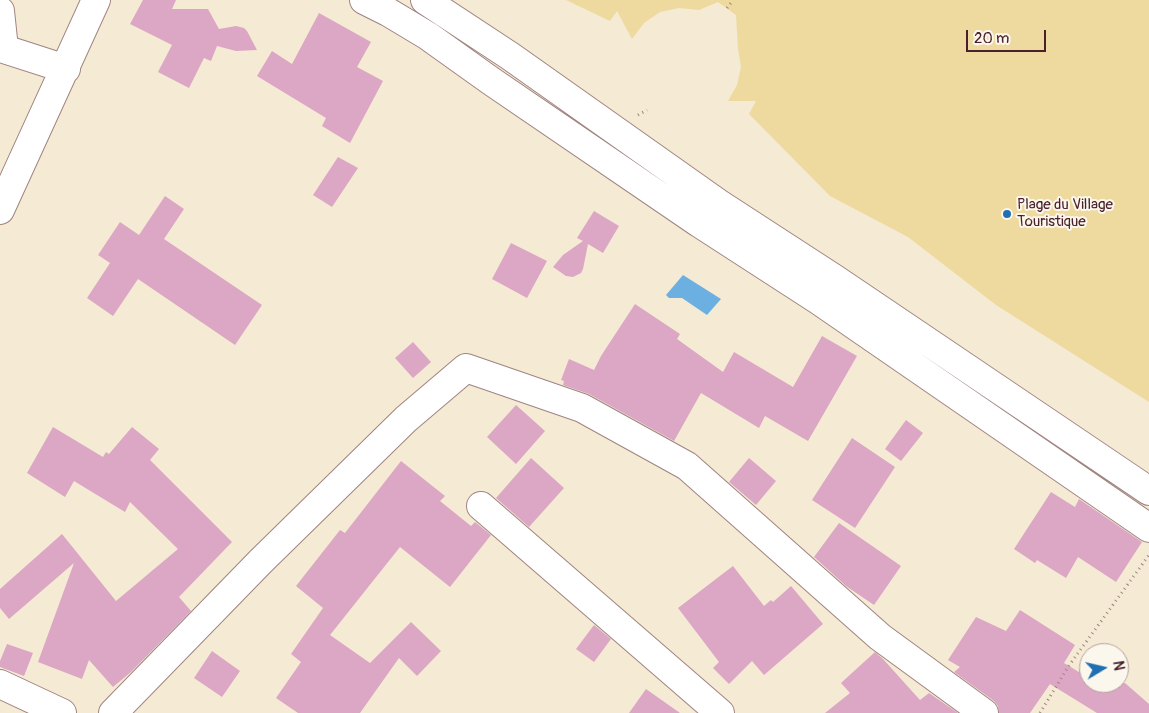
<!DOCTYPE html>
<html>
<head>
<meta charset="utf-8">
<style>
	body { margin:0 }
	#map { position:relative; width:1149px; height:713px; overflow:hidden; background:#f5ead4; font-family:Pangolin,sans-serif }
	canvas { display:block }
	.north { position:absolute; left:1079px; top:643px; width:50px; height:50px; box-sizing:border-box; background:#fbf7ec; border:1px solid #b4a19f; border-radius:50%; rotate:81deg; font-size:14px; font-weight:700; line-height:20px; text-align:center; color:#4a1f2b }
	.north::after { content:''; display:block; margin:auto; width:18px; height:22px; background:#1f6fb2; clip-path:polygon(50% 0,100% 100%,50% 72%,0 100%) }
	.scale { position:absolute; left:966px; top:30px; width:80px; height:22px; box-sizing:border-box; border:2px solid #4a1f2b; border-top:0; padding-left:6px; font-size:15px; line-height:18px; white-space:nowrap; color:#4a1f2b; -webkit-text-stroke:4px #fbf7ec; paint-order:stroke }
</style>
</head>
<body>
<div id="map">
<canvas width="1149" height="713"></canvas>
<div class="north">N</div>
<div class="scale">20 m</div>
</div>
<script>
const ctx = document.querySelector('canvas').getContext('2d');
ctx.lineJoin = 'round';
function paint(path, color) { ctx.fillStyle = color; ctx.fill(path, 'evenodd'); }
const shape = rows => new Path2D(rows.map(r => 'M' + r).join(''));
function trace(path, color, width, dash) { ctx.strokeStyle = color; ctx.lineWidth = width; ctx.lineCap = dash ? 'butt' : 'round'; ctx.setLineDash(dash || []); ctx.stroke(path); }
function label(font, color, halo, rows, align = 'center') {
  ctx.font = font + ' Pangolin,sans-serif'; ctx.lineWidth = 4; ctx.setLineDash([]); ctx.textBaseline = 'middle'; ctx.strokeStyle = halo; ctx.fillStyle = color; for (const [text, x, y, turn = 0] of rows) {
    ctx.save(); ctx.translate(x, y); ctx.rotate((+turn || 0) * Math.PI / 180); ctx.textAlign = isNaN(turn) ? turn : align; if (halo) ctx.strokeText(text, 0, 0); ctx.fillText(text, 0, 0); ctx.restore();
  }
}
paint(shape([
	[566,0,1149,0,1149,402,996,305,908,237,830,196,749,114,756,101,728,101,737,85,741,67,738,49,736,15,718,2,699,10,679,8,660,12,644,23,632,39,617,11,610,21]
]), '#eeda9e');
paint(shape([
	[683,275,721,299,707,315,682,298,669,298,666,295]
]), '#6cafe1');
paint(shape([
	[143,0,176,0,172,9,208,9,219,29,236,26,244,28,247,31,257,50,236,51,217,46,211,61,204,58,189,88,158,72,172,45,130,24],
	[319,13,371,42,357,67,383,81,350,143,322,126,326,118,257,76,272,51,292,64],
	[338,157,358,168,332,207,313,195],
	[165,196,184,209,164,239,262,305,235,345,138,279,113,316,87,298,110,263,98,255,120,222,139,235],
	[594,211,619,226,603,253,588,244,583,269,581,273,573,277,566,276,553,267,563,255,583,241,577,238],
	[511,243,547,261,527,298,492,279],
	[635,304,680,334,677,339,723,372,734,352,793,387,822,336,857,356,808,441,765,416,759,428,701,393,674,441,589,394,563,385,564,381,561,380,569,359,594,370,601,356],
	[413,342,431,362,413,378,395,358],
	[516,405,545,431,516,464,487,437],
	[906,420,923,433,901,461,885,449],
	[53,427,103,457,106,452,109,454,132,427,159,449,150,460,232,542,179,597,191,611,131,672,113,687,89,660,82,679,38,662,74,563,9,619,0,608,0,589,62,534,116,601,178,549,130,502,125,512,74,481,65,497,27,473],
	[852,438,895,467,855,528,812,500],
	[531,458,564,488,529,527,496,498],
	[749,458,776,481,756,505,729,482],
	[401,461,445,496,440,501,471,526,475,522,491,535,450,587,400,547,330,635,370,663,411,622,441,651,417,676,399,658,360,713,298,713,276,698,301,662,291,654,323,608,296,586,340,530,345,533],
	[1051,492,1075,507,1079,499,1142,542,1116,582,1078,557,1066,578,1037,560,1035,563,1014,549],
	[839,523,901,566,874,605,846,586,814,557],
	[733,566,764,606,771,600,773,602,791,586,823,624,764,675,752,661,729,684,713,668,719,662,678,608],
	[1020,610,1075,645,1064,663,1089,678,1089,683,1125,683,1149,704,1149,713,1097,713,1050,684,1030,713,999,713,998,706,994,701,954,672,960,667,948,660,976,617,1006,631],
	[594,625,611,639,594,662,576,649],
	[7,644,33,653,24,676,0,667,0,661],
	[212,651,240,671,222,697,194,678],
	[875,652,883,659,920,700,929,693,958,713,825,713,850,693,841,683],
	[646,689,680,713,629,713]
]), '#dca6c5');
const minor = shape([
	[364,0,388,12,428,36,491,81,699,223,818,300,1149,528],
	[425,0,510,56,718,203,835,279,1149,491],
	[0,11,4,49,66,69],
	[0,210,96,0],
	[481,506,720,713],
	[0,684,62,713],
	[113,713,261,561,406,419,466,368,582,408,687,466,880,637,984,713]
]);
trace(minor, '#a08480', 30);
trace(shape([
	[727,8,733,0],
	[638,115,647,110],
	[1040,713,1068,667,1149,555]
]), '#a08480', 3, [1, 4]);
trace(minor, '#fff', 28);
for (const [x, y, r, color] of [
	[1007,214,5,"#1f6fb2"]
]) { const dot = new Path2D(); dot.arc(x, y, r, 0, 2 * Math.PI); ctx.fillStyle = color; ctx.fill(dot); trace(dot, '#fbf7ec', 2); }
label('15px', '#4a1f2b', '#fbf7ec', [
	["Plage du Village",1017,205],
	["Touristique",1017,222]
], 'left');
</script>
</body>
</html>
